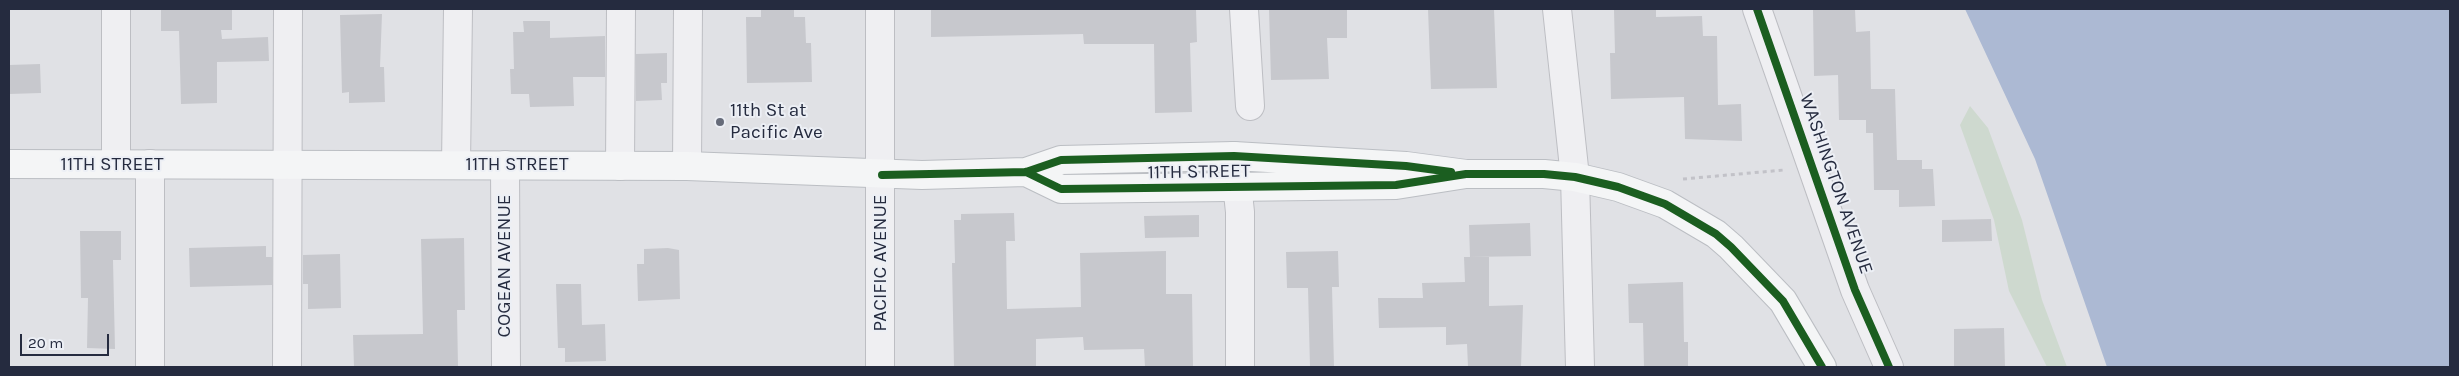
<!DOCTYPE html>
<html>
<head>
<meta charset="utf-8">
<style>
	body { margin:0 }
	#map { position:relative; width:2459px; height:376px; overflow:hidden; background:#e0e1e5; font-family:Karla,sans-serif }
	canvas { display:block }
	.frame { position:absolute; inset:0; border:10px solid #252b3f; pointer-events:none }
	.scale { position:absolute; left:20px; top:334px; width:89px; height:22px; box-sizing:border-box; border:2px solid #252b3f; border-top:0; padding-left:6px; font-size:15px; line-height:18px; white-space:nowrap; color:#252b3f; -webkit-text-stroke:4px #eceff5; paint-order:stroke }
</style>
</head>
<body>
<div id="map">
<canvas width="2459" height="376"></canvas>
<div class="frame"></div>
<div class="scale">20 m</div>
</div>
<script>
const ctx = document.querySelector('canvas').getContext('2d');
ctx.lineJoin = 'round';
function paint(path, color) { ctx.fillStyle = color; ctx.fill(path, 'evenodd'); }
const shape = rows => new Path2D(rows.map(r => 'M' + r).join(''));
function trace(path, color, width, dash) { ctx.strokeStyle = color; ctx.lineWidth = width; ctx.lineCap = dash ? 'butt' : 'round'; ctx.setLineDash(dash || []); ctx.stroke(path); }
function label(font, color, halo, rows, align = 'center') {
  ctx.font = font + ' Karla,sans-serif'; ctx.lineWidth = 4; ctx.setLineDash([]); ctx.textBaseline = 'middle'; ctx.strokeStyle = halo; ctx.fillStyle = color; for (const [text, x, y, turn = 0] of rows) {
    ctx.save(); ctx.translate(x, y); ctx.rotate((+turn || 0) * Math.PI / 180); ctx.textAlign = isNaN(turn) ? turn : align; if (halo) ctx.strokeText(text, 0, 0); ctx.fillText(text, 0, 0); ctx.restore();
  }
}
paint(shape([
	[1970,106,1988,128,2022,220,2042,300,2067,367,2047,367,2009,291,1994,220,1960,125]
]), '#ced9cf');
paint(shape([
	[1965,9,2450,9,2450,367,2107,367,2035,159]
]), '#acb9d3');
paint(shape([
	[161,9,232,9,232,30,221,30,222,39,268,37,269,61,217,62,217,103,181,104,179,31,161,31],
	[761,9,794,9,794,17,805,17,806,43,811,43,812,82,747,83,746,17,761,17],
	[931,9,1196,9,1197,42,1190,43,1192,112,1155,113,1154,44,1084,44,1083,34,931,37],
	[1269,9,1347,9,1347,38,1327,38,1329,79,1271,80],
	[1428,9,1494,9,1497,88,1431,89],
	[1614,9,1656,9,1656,17,1702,16,1703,36,1717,36,1718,105,1741,104,1742,141,1685,139,1684,97,1611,99,1610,53,1615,53],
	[1813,9,1855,9,1856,32,1870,31,1871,89,1895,89,1897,160,1922,160,1922,169,1933,169,1935,206,1899,207,1899,190,1874,190,1873,133,1866,133,1866,120,1839,120,1838,75,1814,76],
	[382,14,380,67,384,67,385,102,349,103,349,92,342,93,340,15],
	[523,21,550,21,550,38,605,36,605,77,573,77,574,106,530,107,529,94,511,94,510,69,514,69,513,32,524,32],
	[667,53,667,83,661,83,662,100,636,101,636,54],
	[40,64,41,93,9,94,9,65],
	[1014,213,1015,241,1006,241,1007,309,1081,307,1080,253,1166,251,1166,294,1192,294,1193,367,1145,367,1144,349,1084,350,1083,337,1036,339,1036,367,954,367,952,263,955,263,954,220,961,220,961,214],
	[1199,215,1199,237,1145,238,1144,216],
	[1991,219,1992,241,1942,242,1942,220],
	[1530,223,1531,256,1470,257,1469,225],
	[80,231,121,231,121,260,113,260,115,349,87,348,88,298,81,298],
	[464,238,465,310,457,310,458,367,354,367,353,335,423,334,421,239],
	[266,246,266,257,272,257,272,285,190,287,189,248],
	[668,248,679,250,680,299,638,301,637,264,644,264,644,249],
	[1338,251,1339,287,1332,287,1334,367,1310,367,1308,288,1287,288,1286,252],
	[340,254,341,308,308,309,308,284,303,284,303,255],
	[1464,257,1489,257,1489,306,1523,305,1521,367,1468,367,1467,344,1446,345,1446,327,1379,328,1378,298,1423,298,1422,283,1465,282],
	[1683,282,1684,342,1688,342,1688,367,1644,367,1643,323,1629,323,1628,284],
	[556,284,581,284,582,325,605,324,606,361,565,362,565,348,558,348],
	[2004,328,2005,367,1954,367,1954,329]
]), '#c7c8cd');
const minor = shape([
	[116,9,116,164],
	[880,9,880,367],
	[1244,9,1250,106],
	[1557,9,1575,177,1580,367],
	[1757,9,1855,290,1889,367],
	[1234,156,1240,212,1240,367],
	[456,165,458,9],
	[505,165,506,367],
	[620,166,621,9],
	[687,166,688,9],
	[150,367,150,164],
	[287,367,288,9]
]);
const major = shape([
	[9,164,687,166,922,175,1026,172,1061,160,1234,156,1406,166,1466,174],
	[1026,172,1061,189,1396,185,1466,174,1544,174,1575,177,1618,187,1665,204,1716,234,1731,247,1783,301,1822,367]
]);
trace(minor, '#bdbec3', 30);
trace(major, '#bbbec3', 30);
trace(shape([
	[1683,179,1784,170]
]), '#c2c2c8', 3, [4, 4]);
trace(minor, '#efeff2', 28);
trace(major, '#f4f5f6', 28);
trace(shape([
	[1757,9,1855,290,1889,367],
	[1026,172,1061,189,1396,185,1466,174,1544,174,1575,177,1618,187,1665,204,1716,234,1731,247,1783,301,1822,367],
	[882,175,1026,172,1061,160,1234,156,1406,166,1451,172]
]), '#1b5e20', 8);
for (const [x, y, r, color] of [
	[720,122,5,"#666b79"]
]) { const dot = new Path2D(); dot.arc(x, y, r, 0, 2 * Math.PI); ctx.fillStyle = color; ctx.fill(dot); trace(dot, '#eceff5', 2); }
label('19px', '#252b3f', '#eceff5', [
	["11th St at",730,111],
	["Pacific Ave",730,133]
], 'left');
label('19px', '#252b3f', '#eceff5', [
	["11TH STREET",112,165],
	["11TH STREET",517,165],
	["11TH STREET",1199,172,-1],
	["WASHINGTON AVENUE",1836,184,71],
	["PACIFIC AVENUE",881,263,-90],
	["COGEAN AVENUE",505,266,-90]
]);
</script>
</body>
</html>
